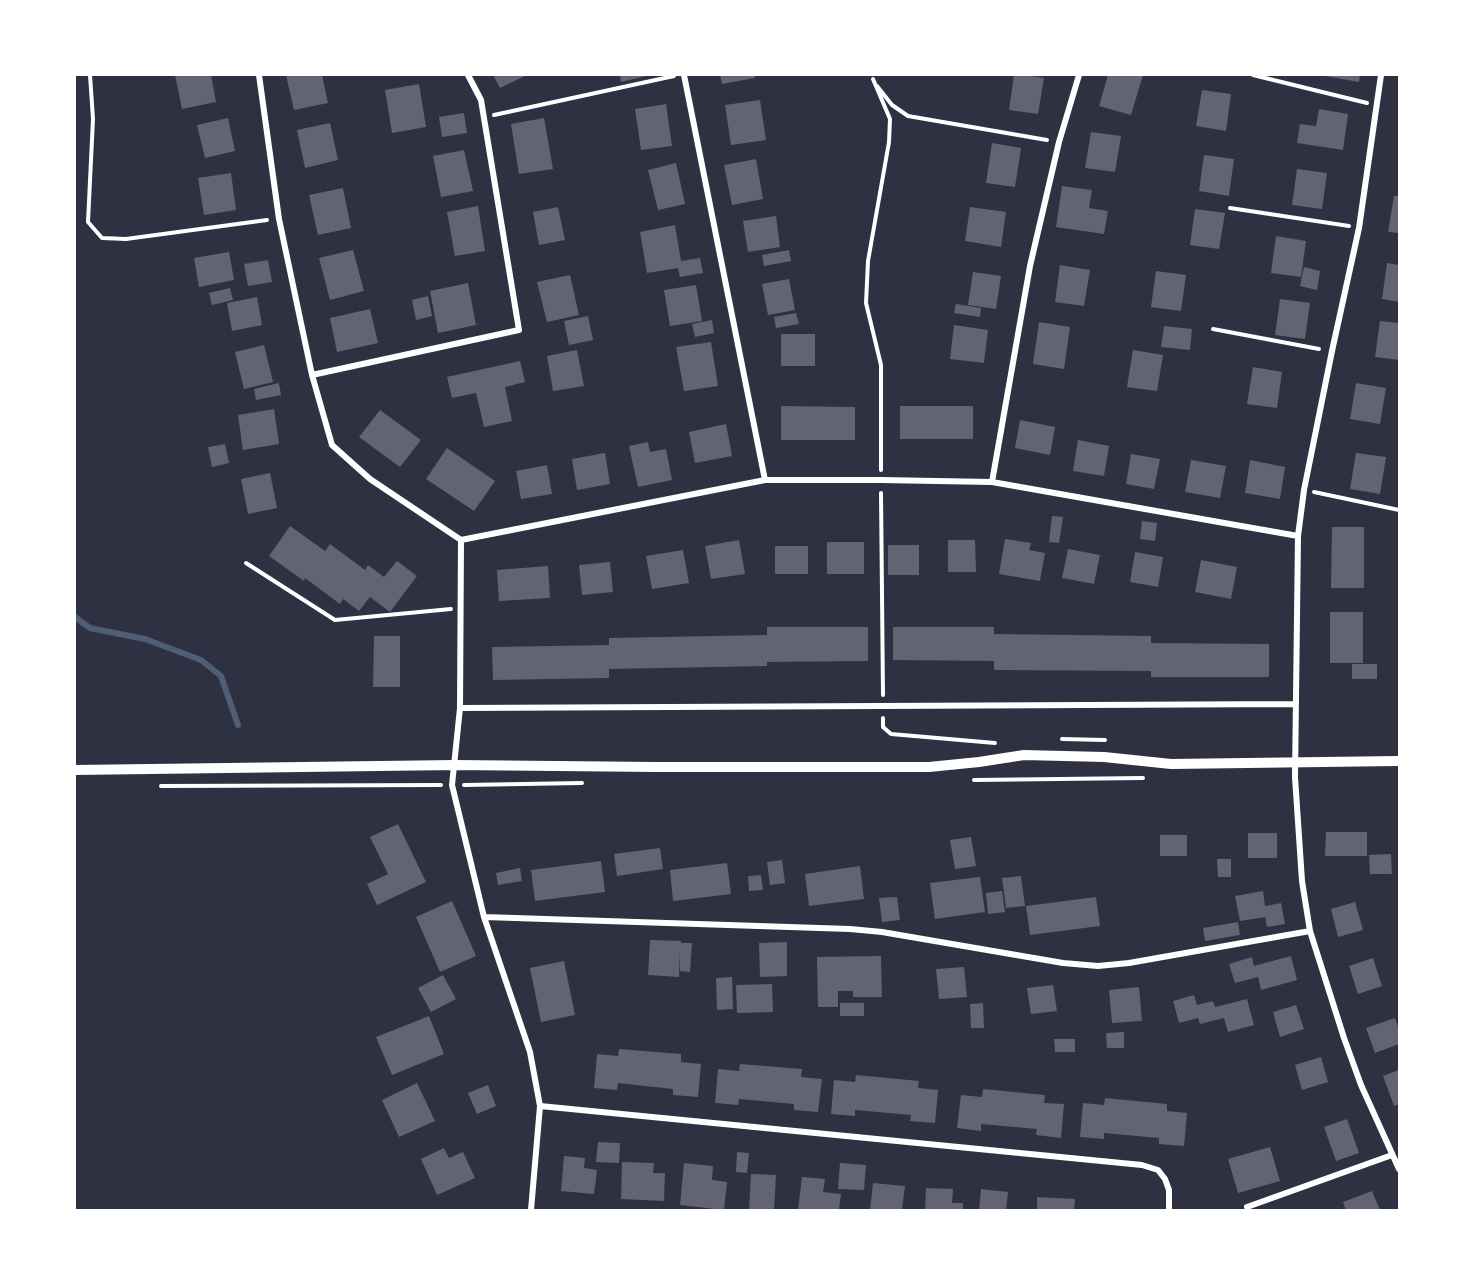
<!DOCTYPE html>
<html>
<head>
<meta charset="utf-8">
<style>
	body { margin:0 }
	#map { position:relative; width:1474px; height:1285px; overflow:hidden; background:#2d3142; font-family:"PT Serif",serif }
	canvas { display:block }
	.frame { position:absolute; inset:0; border:76px solid #fff; pointer-events:none }
</style>
</head>
<body>
<div id="map">
<canvas width="1474" height="1285"></canvas>
<div class="frame"></div>
</div>
<script>
const ctx = document.querySelector('canvas').getContext('2d');
ctx.lineJoin = 'round';
const shape = rows => new Path2D(rows.map(r => 'M' + r).join(''));
function trace(path, color, width, dash) { ctx.strokeStyle = color; ctx.lineWidth = width; ctx.lineCap = dash ? 'butt' : 'round'; ctx.setLineDash(dash || []); ctx.stroke(path); }
function paint(path, color) { ctx.fillStyle = color; ctx.fill(path, 'evenodd'); }
trace(shape([
	[75,617,90,628,145,639,201,660,221,676,238,725]
]), '#4f5d75', 6);
paint(shape([
	[175,75,211,75,216,102,182,109],
	[286,75,322,75,328,103,294,110],
	[493,75,527,75,500,88],
	[620,75,646,75,646,76,621,82],
	[720,75,755,75,755,78,722,84],
	[1014,75,1026,75,1044,78,1038,114,1009,110],
	[1108,75,1143,75,1131,115,1099,106],
	[1326,75,1360,75,1359,82,1325,76],
	[419,84,426,127,392,133,385,90],
	[1202,90,1231,94,1226,131,1196,126],
	[760,100,766,140,731,145,725,105],
	[666,104,672,146,641,150,635,109],
	[1319,109,1348,114,1343,150,1297,143,1300,124,1316,126],
	[464,113,467,133,442,137,439,117],
	[228,118,235,151,205,158,197,125],
	[544,118,553,169,519,174,511,124],
	[330,123,338,160,305,168,297,130],
	[1091,132,1121,136,1115,172,1085,168],
	[992,143,1021,148,1015,187,986,183],
	[464,150,473,191,441,197,433,156],
	[1204,155,1234,159,1229,196,1199,191],
	[756,159,763,199,732,205,724,165],
	[676,163,685,204,658,210,648,170],
	[1297,169,1327,173,1322,209,1292,205],
	[231,173,236,210,204,215,198,178],
	[1062,186,1092,190,1089,208,1108,211,1104,234,1056,227],
	[343,188,351,228,318,235,309,195],
	[1394,196,1399,196,1399,233,1388,232],
	[478,206,485,251,455,256,447,212],
	[558,207,565,240,539,245,533,212],
	[970,207,1006,212,1001,247,965,241],
	[1195,209,1225,213,1219,249,1190,245],
	[776,216,780,247,748,252,743,221],
	[675,225,681,261,700,258,703,273,680,277,678,268,647,273,640,232],
	[1276,236,1306,241,1301,277,1271,273],
	[353,250,364,291,330,300,319,258],
	[789,250,791,261,764,266,762,255],
	[229,252,234,280,199,287,194,258],
	[268,260,272,282,248,286,244,264],
	[1387,263,1399,265,1399,302,1382,299],
	[1060,265,1090,270,1084,306,1055,302],
	[1304,267,1320,271,1317,290,1300,286],
	[1156,271,1186,275,1181,311,1151,307],
	[973,272,1001,276,996,309,968,305],
	[570,275,579,315,547,322,537,282],
	[789,279,795,310,768,315,762,284],
	[468,283,476,325,438,333,430,291],
	[696,285,702,321,670,326,664,290],
	[230,288,233,300,212,305,209,293],
	[428,296,432,316,416,320,412,300],
	[257,297,262,325,232,331,227,303],
	[1280,299,1310,303,1305,339,1275,335],
	[956,304,981,308,980,317,954,313],
	[370,309,378,343,337,352,330,318],
	[796,313,799,324,776,328,774,317],
	[588,316,593,340,569,345,564,321],
	[712,320,714,333,695,337,692,324],
	[1380,321,1399,323,1399,360,1375,357],
	[1039,322,1070,327,1064,369,1033,364],
	[954,325,988,330,984,363,950,359],
	[1164,326,1192,329,1190,350,1161,347],
	[781,334,815,334,815,366,781,366],
	[711,342,718,386,684,391,676,347],
	[264,345,273,382,244,389,235,352],
	[577,350,584,386,553,391,547,356],
	[1133,350,1163,355,1157,391,1127,387],
	[520,361,525,382,505,387,512,421,484,427,476,393,452,398,447,377],
	[1253,367,1282,372,1277,408,1247,404],
	[279,383,281,395,256,400,254,389],
	[1356,383,1386,388,1380,424,1350,419],
	[781,406,855,407,855,440,781,440],
	[900,406,973,406,973,439,900,439],
	[274,409,279,444,243,450,238,415],
	[380,410,421,440,400,467,359,437],
	[1020,420,1055,427,1050,455,1015,448],
	[726,424,732,456,695,463,689,432],
	[1078,440,1109,446,1104,476,1073,471],
	[648,442,650,452,666,449,672,480,638,487,629,446],
	[225,444,229,463,212,467,208,447],
	[447,448,495,481,474,511,426,479],
	[605,453,610,484,577,490,572,459],
	[1356,453,1386,457,1380,494,1350,489],
	[1131,454,1160,459,1154,489,1126,484],
	[1191,460,1226,466,1220,498,1185,492],
	[1250,460,1285,467,1280,499,1245,493],
	[547,465,552,494,521,499,516,471],
	[270,473,277,508,248,514,241,479],
	[1052,516,1063,517,1059,543,1049,542],
	[1142,521,1157,523,1155,541,1140,539],
	[290,526,325,551,330,544,365,570,368,565,384,577,397,561,417,576,390,612,370,597,359,611,343,599,340,604,305,578,304,581,269,556],
	[1332,527,1364,527,1364,588,1331,588],
	[1005,539,1031,543,1029,550,1045,553,1040,581,999,574],
	[739,540,745,574,711,579,705,546],
	[948,540,975,540,976,572,948,572],
	[827,542,864,542,864,574,827,574],
	[888,545,919,545,919,575,888,575],
	[775,546,808,546,808,574,775,574],
	[1068,549,1100,555,1094,584,1062,578],
	[683,550,689,583,652,589,646,556],
	[1135,552,1163,557,1158,587,1130,582],
	[1201,560,1237,567,1231,599,1195,592],
	[610,562,613,592,582,595,579,565],
	[548,566,550,598,499,601,497,570],
	[1330,612,1363,612,1363,663,1330,663],
	[767,627,868,627,868,661,767,662,767,666,609,669,609,678,493,680,492,647,609,645,609,638,767,635],
	[893,627,994,627,994,634,1151,636,1151,643,1269,644,1269,677,1151,677,1151,671,994,670,994,661,893,660],
	[374,636,400,636,400,687,373,687],
	[1352,664,1377,664,1377,679,1352,679],
	[398,824,426,882,377,905,367,884,388,874,370,837],
	[1326,832,1367,832,1367,856,1325,856],
	[1248,833,1277,833,1277,858,1248,858],
	[1160,835,1187,835,1187,856,1160,856],
	[971,837,976,866,955,869,950,840],
	[660,848,663,869,617,876,614,854],
	[1391,854,1392,874,1370,874,1369,855],
	[1217,859,1231,859,1231,877,1218,877],
	[782,860,785,883,770,885,767,862],
	[601,861,605,892,535,901,531,870],
	[727,863,731,894,673,901,670,870],
	[860,866,864,899,809,906,805,874],
	[520,868,522,881,498,885,496,873],
	[761,875,763,890,749,891,748,876],
	[1021,876,1025,906,1006,908,1002,878],
	[980,877,985,912,935,919,930,883],
	[1002,891,1005,912,988,914,986,893],
	[1263,891,1265,906,1281,903,1285,924,1267,927,1265,917,1240,921,1235,896],
	[897,897,900,920,882,922,879,898],
	[1096,897,1100,926,1030,935,1026,906],
	[452,901,476,956,440,972,416,917],
	[1355,902,1363,930,1338,937,1331,909],
	[1238,922,1240,935,1205,941,1203,928],
	[650,940,681,941,681,943,692,943,690,972,680,971,680,951,679,977,648,975],
	[787,942,787,976,760,977,759,943],
	[881,956,882,997,853,997,853,991,838,991,838,1007,818,1007,817,957],
	[1291,956,1297,980,1261,990,1258,977,1235,983,1229,964,1252,957,1254,966],
	[1373,958,1382,986,1358,994,1349,966],
	[564,961,575,1015,541,1022,530,968],
	[964,967,967,997,939,999,936,969],
	[443,975,456,999,431,1012,418,988],
	[732,977,733,1009,717,1010,716,978],
	[772,984,773,1012,737,1013,736,985],
	[1053,985,1057,1011,1031,1014,1027,988],
	[1139,987,1142,1021,1112,1023,1109,990],
	[1194,995,1197,1005,1213,1001,1215,1007,1247,999,1254,1025,1228,1032,1224,1018,1200,1024,1198,1018,1179,1023,1173,1001],
	[840,1003,864,1003,864,1016,840,1016],
	[983,1003,984,1028,971,1028,970,1004],
	[1296,1005,1304,1029,1280,1037,1273,1012],
	[429,1016,444,1054,392,1075,376,1037],
	[1395,1018,1399,1030,1399,1044,1375,1053,1366,1028],
	[1124,1032,1124,1048,1107,1048,1106,1033],
	[1054,1039,1075,1039,1075,1052,1055,1052],
	[619,1049,681,1054,681,1062,701,1064,698,1097,673,1095,673,1089,618,1083,617,1090,594,1088,597,1054,618,1056],
	[1321,1057,1328,1082,1302,1090,1295,1065],
	[740,1064,802,1069,801,1077,822,1079,818,1112,794,1110,794,1104,739,1099,738,1105,715,1103,718,1069,739,1071],
	[1399,1070,1399,1104,1394,1106,1383,1076],
	[856,1075,919,1081,918,1088,938,1090,935,1123,910,1121,911,1115,855,1110,855,1116,831,1114,834,1080,855,1082],
	[417,1083,435,1121,399,1137,382,1100],
	[488,1085,496,1106,477,1114,468,1093],
	[983,1089,1045,1095,1044,1103,1064,1104,1061,1138,1036,1135,1037,1129,981,1124,981,1131,957,1128,961,1095,982,1097],
	[1105,1098,1167,1104,1167,1111,1187,1113,1184,1146,1159,1144,1159,1138,1104,1133,1104,1139,1080,1137,1083,1103,1104,1105],
	[1347,1119,1359,1153,1336,1161,1324,1127],
	[598,1142,620,1143,619,1163,596,1162],
	[1270,1147,1280,1181,1238,1193,1228,1159],
	[444,1148,449,1158,463,1152,475,1178,437,1195,421,1159],
	[737,1152,749,1153,747,1173,736,1172],
	[564,1156,585,1158,584,1168,597,1170,594,1194,561,1191],
	[622,1162,654,1163,653,1173,665,1173,664,1201,621,1199],
	[684,1163,713,1166,712,1180,727,1182,724,1210,680,1205],
	[840,1163,866,1165,864,1190,838,1189],
	[751,1174,776,1175,774,1210,749,1210],
	[802,1177,825,1179,823,1192,841,1194,839,1210,798,1210],
	[873,1183,905,1186,902,1210,870,1210],
	[926,1188,953,1189,952,1203,963,1203,963,1210,925,1210],
	[981,1189,1008,1192,1006,1210,979,1210],
	[1372,1191,1380,1210,1346,1210,1343,1202],
	[1037,1197,1075,1199,1074,1210,1037,1210]
]), '#626471');
trace(shape([
	[90,75,93,119,88,222,102,238,126,239,267,220],
	[1253,75,1367,103],
	[873,79,890,119,889,142,868,261,866,303,881,365,881,470],
	[877,86,892,105,908,116,1047,140],
	[494,115,674,76],
	[1230,208,1349,226],
	[1213,329,1319,349],
	[1314,492,1399,510],
	[881,493,883,695],
	[246,563,335,620,451,609],
	[883,718,883,727,891,734,995,743],
	[1062,739,1105,740],
	[974,780,1143,778],
	[464,785,582,783],
	[161,786,441,785]
]), '#fff', 4);
trace(shape([
	[259,75,279,219,312,375,332,445,370,479,461,540,460,708,452,785,484,917,530,1052,540,1106,531,1210],
	[684,75,765,480],
	[1381,75,1359,228,1332,351,1304,490,1298,536,1295,777,1302,881,1310,931,1344,1038,1361,1085,1399,1169],
	[312,375,519,330,481,100,468,75],
	[992,482,1030,266,1059,142,1079,75],
	[461,540,765,480,881,480,992,482,1298,536],
	[460,708,1295,704],
	[484,917,850,929,882,932,1063,963,1098,966,1129,963,1310,931],
	[540,1106,1142,1165,1158,1170,1165,1179,1169,1190,1169,1210],
	[1247,1207,1392,1155]
]), '#fff', 6);
trace(shape([
	[75,770,455,765,656,767,929,767,979,762,1024,755,1104,757,1171,764,1399,761]
]), '#fff', 10);
</script>
</body>
</html>
